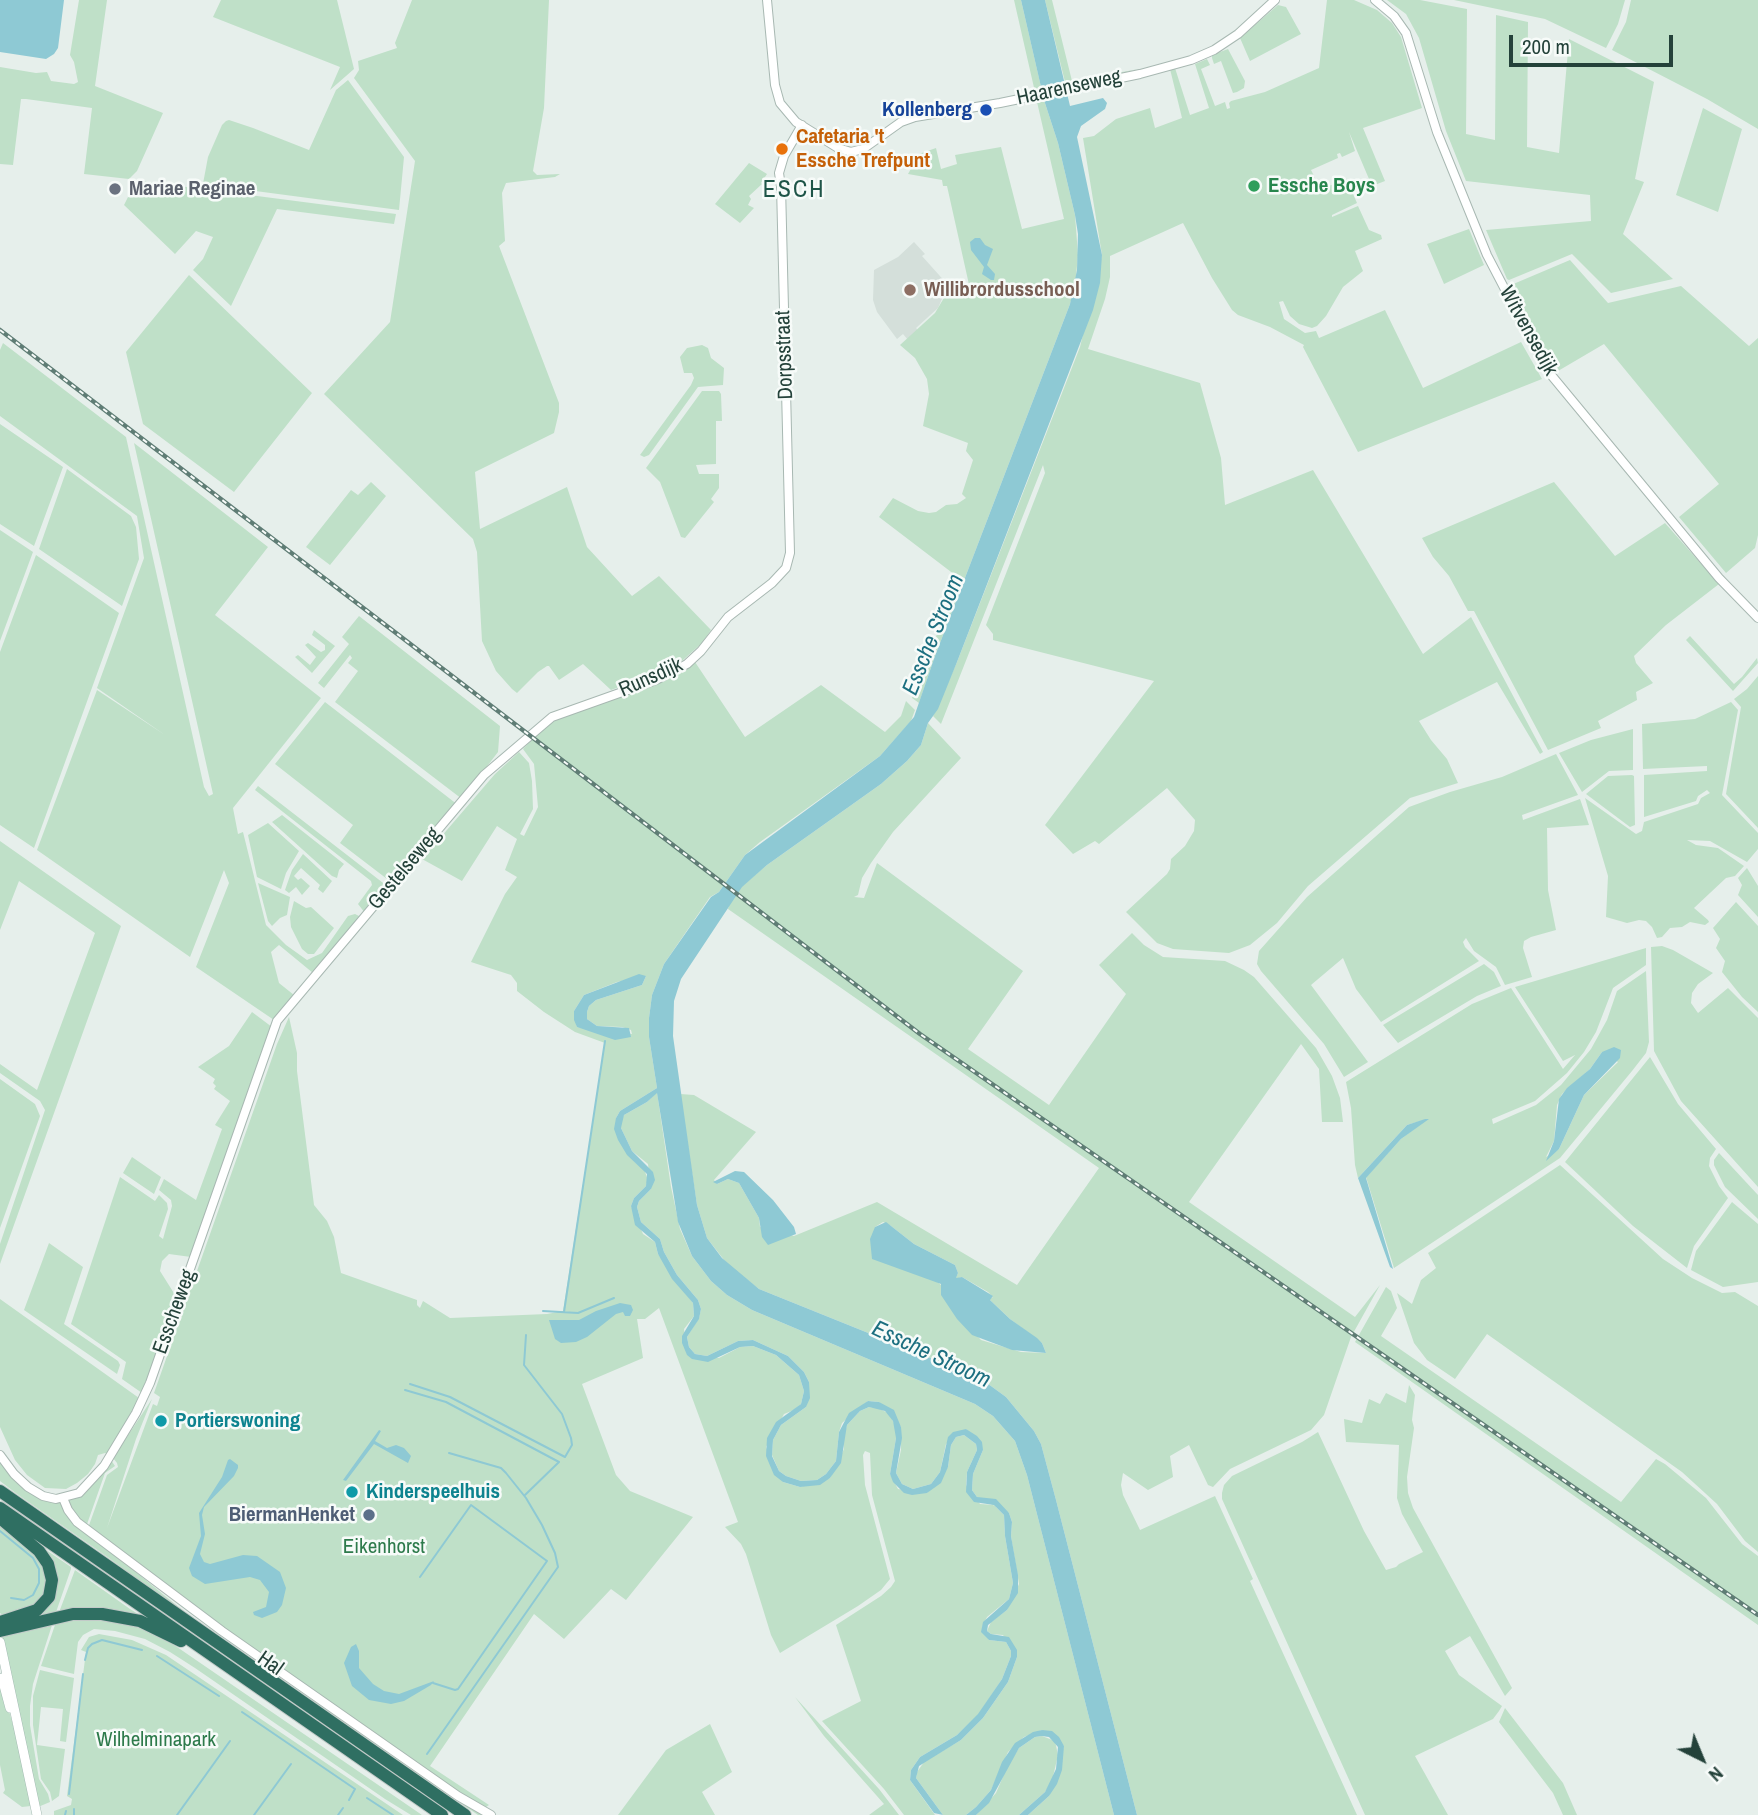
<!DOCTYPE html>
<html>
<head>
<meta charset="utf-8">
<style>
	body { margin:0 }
	#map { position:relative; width:1758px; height:1815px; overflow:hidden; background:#e6efeb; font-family:"Archivo Narrow",sans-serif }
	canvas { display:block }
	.north { position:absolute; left:1667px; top:1724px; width:70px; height:70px; -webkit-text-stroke:5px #f7fbf9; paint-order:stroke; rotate:137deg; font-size:19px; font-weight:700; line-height:28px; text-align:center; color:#24423a }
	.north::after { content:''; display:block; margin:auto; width:24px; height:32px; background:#24423a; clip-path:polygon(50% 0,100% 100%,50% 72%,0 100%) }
	.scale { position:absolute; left:1509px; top:35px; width:164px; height:32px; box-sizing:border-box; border:4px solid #24423a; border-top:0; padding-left:9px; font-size:21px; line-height:24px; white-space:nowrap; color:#24423a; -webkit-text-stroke:5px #f7fbf9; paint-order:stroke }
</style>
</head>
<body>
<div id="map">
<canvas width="1758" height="1815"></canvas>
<div class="north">N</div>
<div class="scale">200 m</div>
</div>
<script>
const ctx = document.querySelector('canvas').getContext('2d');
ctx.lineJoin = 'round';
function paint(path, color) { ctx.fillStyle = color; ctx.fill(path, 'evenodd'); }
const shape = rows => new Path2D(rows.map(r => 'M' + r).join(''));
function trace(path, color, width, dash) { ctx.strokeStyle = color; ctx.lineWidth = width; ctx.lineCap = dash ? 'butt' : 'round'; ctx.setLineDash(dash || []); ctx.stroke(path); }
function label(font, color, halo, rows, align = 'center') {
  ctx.font = font + ' "Archivo Narrow",sans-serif'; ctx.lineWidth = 5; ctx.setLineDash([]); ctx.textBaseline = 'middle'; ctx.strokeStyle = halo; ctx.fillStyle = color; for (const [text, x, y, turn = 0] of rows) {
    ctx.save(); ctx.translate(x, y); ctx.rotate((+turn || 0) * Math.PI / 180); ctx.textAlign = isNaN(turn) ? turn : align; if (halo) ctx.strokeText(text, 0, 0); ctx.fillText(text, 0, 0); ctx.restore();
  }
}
paint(shape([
	[914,242,925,254,922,256,948,285,938,308,916,328,919,331,908,340,903,334,897,339,877,312,873,300,874,270,898,257]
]), '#d4dfda');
paint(shape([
	[79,0,107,0,95,86,163,113,137,171,129,179,84,174,92,108,26,99,21,99,13,165,0,164,0,67,36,73,47,72,51,81,74,84,78,82,74,62,70,55],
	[221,0,337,0,354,69,330,90,340,67,213,17],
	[412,0,549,0,544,108,533,171,537,175,560,174,555,177,506,183,502,193,505,241,499,246,559,403,559,412,554,433,475,472,480,529,567,487,587,547,632,596,659,576,711,630,702,643,683,660,658,673,611,690,583,664,559,680,549,666,547,666,538,672,517,693,512,689,496,671,482,641,477,552,473,539,324,394,390,322,415,161,354,78,359,70,358,61,397,48,395,43],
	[1014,0,1021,0,1042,91,1035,92],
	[1045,0,1052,0,1072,81,1139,69,1066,86],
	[1327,0,1354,0,1377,10,1392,23,1401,37,1422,108,1363,128,1385,181,1372,186,1349,132,1355,151,1342,157,1340,153,1337,154,1338,158,1311,170,1321,190,1346,178,1357,203,1332,215,1332,217,1358,206,1369,230,1381,235,1382,239,1355,251,1363,271,1343,287,1326,316,1317,326,1312,328,1299,324,1290,316,1283,301,1279,302,1284,319,1305,333,1316,331,1319,338,1385,310,1423,388,1521,342,1542,379,1358,452,1303,347,1304,345,1270,327,1238,315,1232,310,1212,278,1183,223,1110,256,1110,277,1105,299,1088,349,1200,383,1221,458,1225,505,1313,470,1423,654,1471,617,1543,752,1540,754,1497,682,1419,721,1431,740,1447,759,1458,783,1410,798,1308,886,1277,923,1250,945,1229,953,1173,949,1157,943,1126,912,1167,874,1170,869,1171,859,1185,846,1194,831,1195,820,1167,788,1099,844,1095,841,1073,854,1045,825,1154,681,993,640,993,634,986,625,1045,473,1043,465,941,724,933,716,957,662,1080,347,1102,255,1083,138,1094,136,1116,119,1150,108,1155,128,1182,118,1170,69,1175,68,1190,115,1209,108,1195,64,1207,59,1210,65,1201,69,1215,106,1225,102,1227,109,1230,108,1229,103,1231,101,1265,92,1319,68],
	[1387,0,1420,0,1467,9,1466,134,1495,140,1496,15,1528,22,1527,147,1559,153,1569,39,1654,82,1635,179,1644,182,1623,234,1673,279,1611,293,1572,254,1509,280,1507,279,1486,230,1591,221,1590,195,1466,181,1446,131,1419,38,1406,14],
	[1454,0,1625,0,1618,24,1606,48,1545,19],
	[1631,0,1758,0,1758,129,1707,99,1612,50,1626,22],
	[1278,5,1286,7,1301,34,1250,61,1240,38],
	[1228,49,1245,81,1244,88,1237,92,1233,93,1221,61,1214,64,1212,58,1212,55],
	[348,80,404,157,399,210,210,185,203,189,396,214,394,224,277,209,231,306,193,270,203,259,213,237,196,231,175,254,124,205,129,195,141,181,202,189,208,157,222,125,226,121,229,120,253,128,309,150,336,90],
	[1044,100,1058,143,1075,215,1078,255,1075,287,1070,304,935,656,919,703,912,698,959,578,879,517,893,498,918,511,929,513,936,512,946,505,957,504,966,498,962,494,973,460,966,451,968,443,923,426,929,394,927,379,915,358,900,345,935,313,951,286,970,289,947,186,943,186,942,180,908,174,919,154,936,148,941,169,957,164,955,155,1001,147,1022,229,1064,219,1037,102],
	[1703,108,1742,129,1718,212,1676,195],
	[749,163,767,174,761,183,762,184,749,196,751,199,748,205,754,208,740,223,715,204],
	[1469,229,1484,265,1444,284,1427,244],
	[1570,260,1608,303,1681,286,1749,346,1758,338,1758,535,1755,548,1726,573,1679,517,1719,484,1604,344,1558,371,1550,362,1511,285],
	[189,275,312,393,234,492,143,424,126,352],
	[3,343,126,437,204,787,209,796,213,794,134,443,268,547,215,615,321,698,233,808,238,834,243,832,266,925,286,945,307,960,322,953,348,916,355,914,361,917,313,973,279,945,271,952,279,983,294,995,274,1020,196,967,229,883,224,870,190,957,37,850,97,690,165,735,97,688,144,558,137,516,0,416,0,350],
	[702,345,708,348,711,358,724,368,723,385,698,387,649,455,644,457,640,455,691,385,694,378,692,373,684,373,680,357,687,348],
	[702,391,719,391,721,394,722,421,716,421,716,464,696,465,699,474,719,474,719,488,711,499,714,502,685,538,681,537,660,482,646,468],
	[0,424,63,467,34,546,0,524],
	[67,469,131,516,136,527,139,559,122,606,39,549],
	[371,482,386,496,330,565,306,547,351,490,358,495],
	[1554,482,1615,556,1665,523,1719,584,1666,625,1634,656,1636,663,1653,683,1636,692,1637,700,1598,721,1601,728,1548,750,1474,611,1468,611,1449,576,1433,557,1422,538],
	[0,530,33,552,0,641],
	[36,555,119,613,34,848,0,825,0,652],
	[359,616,500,726,498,752,462,799,335,702,358,671,348,663,352,658,350,655,324,688,318,683,349,644,342,637],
	[314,630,335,646,312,673,295,657,298,655,310,665,316,657,305,645,308,643,321,652,325,650,325,645,312,635],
	[1690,636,1734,684,1742,677,1757,658,1758,663,1733,691,1686,640],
	[695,662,745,737,821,685,885,732,901,716,906,701,915,710,911,721,880,756,760,842,745,855,719,892,710,897,664,964,652,995,649,1018,649,1037,657,1088,620,1111,616,1118,635,1162,644,1169,648,1180,646,1186,634,1198,631,1206,643,1234,655,1242,658,1254,693,1303,694,1316,684,1329,687,1354,719,1358,740,1347,753,1346,776,1355,799,1375,804,1391,801,1404,794,1410,784,1414,766,1447,783,1482,800,1487,830,1478,844,1449,843,1441,847,1425,860,1411,869,1407,878,1408,890,1414,896,1428,896,1438,890,1474,898,1489,927,1493,948,1467,951,1445,956,1437,964,1435,976,1444,977,1450,967,1472,966,1485,980,1504,994,1505,1004,1515,1005,1536,1013,1583,1009,1599,987,1617,982,1627,989,1640,1006,1642,1011,1651,1011,1656,1002,1679,979,1714,957,1735,920,1757,911,1770,910,1780,935,1815,904,1815,884,1789,822,1721,861,1701,836,1625,881,1596,891,1587,895,1581,872,1495,870,1453,865,1451,863,1455,865,1485,890,1579,881,1590,858,1606,780,1653,771,1635,746,1554,741,1544,725,1527,738,1522,659,1308,645,1319,637,1319,643,1358,582,1384,616,1475,630,1491,693,1517,626,1600,611,1589,564,1639,534,1614,430,1766,489,1805,486,1807,475,1803,246,1644,106,1539,103,1537,103,1539,88,1528,107,1475,118,1467,117,1463,113,1458,152,1399,136,1439,107,1528,153,1404,157,1406,160,1397,154,1393,277,1044,289,1017,297,1053,297,1071,314,1205,327,1221,334,1237,341,1273,417,1300,417,1305,420,1308,423,1301,450,1318,547,1314,563,1311,605,1043,575,1032,544,1012,517,991,517,983,511,975,471,962,505,894,517,877,505,870,517,839,497,826,462,881,422,859,495,774,519,752,529,763,532,781,533,809,520,834,524,836,538,807,534,764,523,749,545,725,550,720,653,685,678,673],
	[646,976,642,985,596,1000,589,1006,587,1012,587,1019,597,1026,622,1027,631,1030,632,1034,577,1027,574,1011,584,995,617,982],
	[1758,676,1758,828,1726,794,1741,707,1734,699,1747,689],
	[325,702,458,805,391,882,340,843,353,825,275,764],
	[1731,702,1738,710,1722,795,1758,833,1758,849,1747,862,1710,841,1687,840,1696,845,1718,848,1744,866,1735,876,1726,878,1694,908,1708,920,1709,922,1705,925,1690,922,1682,927,1670,928,1662,937,1657,938,1652,927,1646,921,1639,920,1627,923,1606,917,1608,876,1585,798,1636,834,1642,831,1644,822,1698,804,1701,798,1710,793,1707,790,1698,796,1696,801,1644,817,1644,775,1707,771,1707,766,1643,769,1642,724,1695,719],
	[928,723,961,758,893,832,871,863,862,878,858,895,854,897,864,898,877,863,1023,971,968,1049,1049,1105,1126,994,1099,965,1132,933,1144,945,1163,957,1225,961,1244,970,1254,977,1316,1048,1332,1076,1340,1098,1343,1122,1322,1122,1319,1069,1301,1044,1189,1202,1355,1317,1380,1285,1351,1337,1324,1415,1311,1430,1230,1469,1213,1487,1208,1485,1189,1445,1170,1456,1173,1477,1148,1490,1123,1473,1121,1485,1123,1495,1140,1530,1215,1496,1253,1579,1250,1581,1357,1815,1137,1815,1056,1500,1041,1444,1034,1431,1006,1397,980,1378,759,1289,728,1265,707,1238,697,1205,680,1094,694,1095,756,1132,714,1180,717,1184,728,1179,739,1183,759,1218,760,1227,794,1236,877,1202,1017,1285,1099,1168,728,909,730,901,742,886,767,865,881,784,907,761,921,745],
	[883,1222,891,1226,914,1244,955,1265,958,1273,955,1279,962,1277,988,1292,993,1297,989,1299,1010,1319,1042,1343,1046,1353,1021,1352,981,1340,941,1294,941,1285,875,1227],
	[1633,729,1633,770,1609,771,1582,792,1559,753,1591,740],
	[1556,754,1578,795,1522,815,1523,820,1580,799,1589,825,1547,828,1548,890,1556,930,1531,937,1524,941,1523,948,1532,977,1505,985,1496,967,1474,951,1466,938,1463,942,1465,947,1479,961,1381,1022,1356,989,1343,958,1311,985,1368,1062,1344,1077,1324,1044,1261,971,1257,964,1259,951,1307,897,1409,807,1450,792,1502,777],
	[1632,775,1634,776,1635,825,1630,827,1586,794,1608,776],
	[258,786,387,886,365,913,358,904,372,885,371,881,255,790],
	[282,815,344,864,339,870,337,878,332,876,272,822],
	[268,823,299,851,286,873,281,889,257,877,248,835],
	[0,841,121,926,0,1264,0,1244,45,1110,40,1101,0,1073,0,1064,37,1090,95,933,19,881,0,930],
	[303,854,332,881,323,893,318,889,320,885,301,868,294,876,298,880,301,878,310,886,302,895,296,887,289,893,285,890,292,870],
	[1747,868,1758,886,1758,917,1738,895,1742,885,1738,878],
	[258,883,290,897,287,915,280,918,272,926,268,921],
	[294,901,306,908,311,907,334,928,314,954,308,954,302,949,291,927,290,917],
	[1736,902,1758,926,1758,1012,1742,997,1722,972,1725,961,1716,948,1720,939,1713,928],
	[1662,946,1673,950,1713,973,1698,984,1692,993,1691,1003,1698,1013,1728,988,1758,1018,1758,1187,1681,1101,1654,1051,1651,947],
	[1646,948,1646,965,1613,988,1596,1032,1584,1052,1567,1073,1535,1101,1492,1119,1493,1124,1536,1105,1561,1085,1591,1049,1607,1020,1617,991,1646,971,1649,1042,1646,1053,1632,1071,1560,1158,1394,1268,1366,1177,1401,1139,1427,1119,1407,1125,1358,1178,1355,1165,1351,1108,1346,1082,1472,1004,1511,988,1563,1069,1575,1055,1563,1061,1515,987],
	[1602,1052,1618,1062,1584,1095,1559,1149,1546,1157,1554,1141,1557,1105,1562,1094,1590,1069],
	[1484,964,1494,972,1501,986,1477,996,1398,1043,1383,1025],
	[252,1012,272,1027,191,1257,169,1254,162,1261,160,1271,177,1298,142,1393,122,1379,126,1362,71,1324,120,1177,155,1201,159,1195,167,1203,168,1209,159,1236,163,1239,172,1206,171,1200,159,1190,164,1179,196,1200,222,1129,215,1125,230,1101,214,1089,216,1086,213,1083,215,1079,198,1067,229,1046],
	[1650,1057,1678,1104,1716,1149,1710,1158,1709,1166,1719,1186,1728,1198,1694,1246,1687,1268,1633,1226,1565,1162],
	[0,1079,35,1104,40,1116,0,1228],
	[657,1092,671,1187,680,1229,692,1256,711,1281,727,1295,752,1310,975,1404,993,1416,1015,1441,1027,1475,1114,1815,1028,1815,1049,1796,1064,1746,1042,1730,1024,1737,1008,1752,991,1790,976,1807,966,1815,943,1815,916,1778,917,1772,924,1762,961,1740,983,1718,1008,1682,1017,1657,1003,1635,991,1634,987,1631,991,1622,1007,1610,1019,1584,1011,1536,1012,1522,1009,1513,977,1497,972,1490,973,1474,983,1450,966,1429,946,1444,940,1472,931,1484,913,1489,902,1484,896,1473,901,1450,901,1427,879,1402,868,1401,842,1423,839,1432,836,1461,826,1474,817,1480,801,1481,786,1476,779,1471,772,1455,773,1440,781,1425,806,1407,809,1382,804,1372,788,1356,753,1340,738,1341,707,1356,695,1354,689,1347,687,1337,699,1318,701,1309,698,1300,677,1275,664,1252,660,1239,641,1222,637,1207,639,1201,651,1189,648,1164,632,1151,621,1128,621,1120,624,1115,647,1102],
	[1719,1153,1758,1195,1758,1219,1725,1187,1714,1165,1714,1160],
	[132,1157,161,1177,154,1194,123,1173],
	[1560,1165,1663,1259,1692,1278,1722,1293,1735,1292,1758,1306,1758,1552,1745,1541,1717,1504,1682,1472,1487,1334,1455,1379,1427,1360,1414,1343,1397,1293,1412,1304,1421,1280,1436,1268,1428,1253],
	[1732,1202,1758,1224,1758,1282,1723,1287,1691,1270,1696,1251],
	[49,1243,83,1267,64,1324,118,1361,120,1365,117,1374,24,1310],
	[1386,1287,1391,1291,1397,1308,1381,1336,1621,1502,1656,1459,1665,1464,1706,1498,1742,1544,1758,1556,1758,1625,1355,1342],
	[0,1299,139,1398,109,1455,105,1453,98,1455,95,1464,88,1474,77,1483,66,1489,45,1488,27,1475,15,1460,0,1427],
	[1409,1385,1415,1395,1412,1420,1414,1428,1407,1477,1408,1493,1413,1508,1512,1688,1505,1696,1470,1636,1445,1651,1459,1675,1502,1706,1499,1711,1493,1719,1415,1756,1448,1815,1365,1815,1222,1499,1222,1493,1224,1485,1232,1476,1302,1442,1318,1432,1364,1531,1386,1570,1396,1567,1399,1564,1423,1552,1402,1514,1397,1498,1399,1445,1346,1442,1344,1419,1362,1423,1369,1399,1380,1404,1386,1393,1406,1403],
	[0,1459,14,1478,61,1502,87,1532,203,1627,485,1815,478,1815,202,1629,109,1558,17,1494,0,1481],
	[111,1460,115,1466,105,1473,86,1527,71,1510,68,1501,90,1488],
	[0,1523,40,1560,47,1575,46,1593,37,1604,4,1616,0,1613],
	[39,1545,71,1567,71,1569,55,1615,29,1618,55,1593,57,1587,57,1580],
	[75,1570,130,1609,153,1623,58,1615],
	[66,1619,115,1619,161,1636,422,1815,411,1815,385,1799,195,1668,170,1652,145,1639,115,1631,94,1629,83,1635,78,1642,74,1674,41,1666,56,1622],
	[53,1622,33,1684,30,1706,30,1725,39,1779,48,1794,50,1802,38,1807,2,1636],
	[99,1634,132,1640,166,1655,403,1815,54,1815,54,1811,71,1805,72,1799,67,1796,86,1652,81,1650,89,1637],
	[40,1670,74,1678,66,1742,60,1741,63,1709,41,1707,37,1745,65,1749,59,1796,52,1801,50,1792,41,1779,33,1725,33,1696],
	[0,1679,24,1764,31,1806,22,1807,3,1793,5,1790,0,1765],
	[795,1697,879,1789,899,1815,869,1815,884,1804,824,1736],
	[1505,1708,1563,1783,1577,1815,1563,1815,1553,1793,1499,1722],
	[710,1724,732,1772,702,1792,715,1815,618,1815,666,1750],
	[1042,1736,1055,1741,1058,1755,1052,1781,1045,1792,1019,1815,976,1815,996,1793,1008,1765,1019,1748,1035,1737]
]), '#bfe0c8');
paint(shape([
	[0,0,64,0,58,48,54,54,46,59,0,52],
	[1021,0,1045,0,1070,106,1103,98,1107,103,1105,109,1081,126,1077,137,1102,255,1100,283,1093,310,957,662,938,709,928,723,921,745,907,761,881,784,767,865,742,887,681,979,674,1001,673,1036,697,1205,707,1238,722,1258,759,1289,980,1378,1006,1397,1034,1431,1041,1444,1056,1500,1137,1815,1114,1815,1027,1475,1015,1441,993,1416,975,1404,752,1310,727,1295,711,1281,692,1256,678,1222,657,1093,647,1102,624,1115,621,1128,632,1151,653,1172,655,1180,651,1189,639,1201,637,1207,641,1222,660,1239,664,1252,677,1275,698,1300,701,1309,699,1319,687,1337,689,1347,695,1354,707,1356,738,1341,753,1340,788,1356,804,1372,809,1382,810,1398,806,1407,781,1425,773,1440,772,1456,779,1471,786,1476,801,1481,817,1480,826,1474,836,1461,839,1432,849,1413,868,1401,879,1402,894,1410,901,1427,902,1438,896,1473,902,1484,913,1489,931,1484,940,1472,948,1437,953,1432,966,1429,977,1436,982,1442,983,1450,973,1474,972,1490,977,1497,996,1499,1009,1513,1012,1522,1011,1536,1018,1575,1018,1593,1007,1610,988,1625,987,1631,991,1634,1009,1637,1017,1650,1017,1657,1008,1682,983,1718,961,1740,919,1766,916,1778,943,1815,934,1813,910,1780,911,1770,920,1757,957,1735,978,1714,1002,1679,1011,1656,1011,1651,1006,1642,989,1640,981,1632,983,1622,1009,1599,1013,1583,1005,1536,1004,1515,994,1505,974,1502,966,1492,967,1472,977,1450,976,1444,964,1435,956,1437,951,1445,948,1467,941,1483,927,1493,912,1495,904,1493,893,1482,890,1474,896,1438,893,1421,885,1411,869,1407,860,1411,847,1425,841,1463,830,1478,820,1485,800,1487,783,1482,774,1475,766,1456,767,1438,776,1422,801,1404,804,1391,799,1375,776,1355,753,1346,740,1347,708,1362,692,1359,687,1355,682,1343,682,1336,694,1316,693,1303,672,1279,658,1254,655,1242,635,1225,631,1206,634,1198,646,1186,647,1174,627,1155,618,1140,614,1129,616,1118,620,1111,657,1088,649,1037,649,1018,652,995,664,964,711,897,719,892,745,855,880,756,914,717,935,656,1070,304,1077,270,1078,234,1075,215,1058,143,1044,100],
	[975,238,980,238,985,245,993,249,987,265,995,274,994,280,991,280,982,274,984,267,971,250,970,242],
	[639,974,646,976,642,985,596,1000,589,1006,587,1012,587,1019,597,1026,629,1028,631,1037,615,1040,577,1027,574,1020,574,1011,584,995],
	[1614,1047,1621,1050,1620,1058,1584,1095,1559,1149,1546,1161,1554,1141,1559,1099,1567,1088,1590,1069,1602,1052],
	[1425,1119,1429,1119,1401,1139,1366,1178,1393,1269,1390,1267,1358,1178,1407,1125],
	[735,1171,744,1172,773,1200,794,1227,796,1234,768,1245,762,1237,759,1218,739,1183,728,1179,717,1184,713,1182],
	[886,1222,914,1244,955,1265,958,1273,956,1278,962,1277,993,1296,990,1300,1010,1319,1037,1338,1042,1343,1046,1353,1012,1350,972,1335,957,1319,941,1295,941,1284,872,1259,870,1239,875,1227],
	[620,1303,631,1305,633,1310,630,1316,625,1316,623,1312,616,1314,587,1337,576,1342,561,1343,555,1339,549,1320,579,1320,596,1311],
	[379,1430,381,1431,375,1441,387,1448,396,1445,404,1448,411,1456,408,1463,374,1444,346,1481,343,1480],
	[230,1459,238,1465,238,1468,234,1476,204,1507,202,1515,205,1534,200,1554,204,1562,210,1564,243,1555,257,1556,280,1572,286,1588,282,1605,277,1612,262,1618,254,1615,253,1612,266,1607,269,1592,260,1580,250,1577,205,1584,192,1576,189,1568,201,1536,199,1513,222,1477,228,1460],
	[356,1644,359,1651,359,1668,373,1684,384,1691,399,1694,434,1681,431,1685,404,1701,391,1704,369,1700,352,1686,344,1663,351,1647],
	[1042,1730,1052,1731,1059,1737,1064,1746,1062,1770,1057,1784,1049,1796,1028,1815,1019,1815,1045,1792,1056,1769,1058,1747,1049,1737,1042,1736,1035,1737,1019,1748,989,1803,976,1815,966,1815,976,1807,991,1790,1002,1762,1015,1743,1033,1732]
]), '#8ec9d4');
trace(shape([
	[543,1311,578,1313,614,1298],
	[564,1312,605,1041],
	[410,1384,450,1397,565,1457,572,1445,571,1438,562,1414,524,1365,526,1335],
	[405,1390,446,1402,559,1462,525,1495],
	[0,1531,33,1558,39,1569,39,1583,33,1595,24,1600,11,1598],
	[420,1577,471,1505,547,1561,458,1689,455,1690,433,1683],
	[157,1656,219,1696],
	[85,1660,88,1648,92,1644,102,1640,142,1650],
	[242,1712,355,1789,349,1800],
	[427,1754,558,1567,555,1553,542,1525,526,1498,506,1473,501,1468,449,1453],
	[69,1794,83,1674],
	[367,1798,393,1815],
	[65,1815,66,1811],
	[74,1815,74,1809],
	[177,1815,230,1741],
	[254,1815,291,1764],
	[338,1815,343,1808]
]), '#8ec9d4', 2);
const tertiary = shape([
	[767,0,775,85,780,103,796,122,838,148,851,152,863,149,901,122,915,117,1000,103,1140,74,1191,60,1214,50,1238,34,1275,0],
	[1375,0,1394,16,1406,33,1437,132,1487,255,1547,370,1719,578,1758,618],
	[0,1455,14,1474,28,1487,43,1496,56,1499,79,1493,104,1466,136,1413,150,1383,277,1021,484,775,552,717,656,680,687,664,701,651,728,617,772,583,786,568,790,553,781,186,779,173,784,156,802,125],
	[63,1498,68,1510,77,1522,222,1631,458,1796,491,1815]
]);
const secondary = shape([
	[0,1642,37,1815],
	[2,1678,10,1708]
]);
const motorway = shape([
	[0,1491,465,1815],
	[0,1508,442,1815],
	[0,1518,39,1551,48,1564,52,1580,49,1597,37,1610,0,1622],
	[0,1631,73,1614,102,1614,140,1621,181,1641]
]);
trace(tertiary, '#a8b8b2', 10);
trace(secondary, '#a4bbb3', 10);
trace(motorway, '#c2cac8', 14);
trace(tertiary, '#fff', 8);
trace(secondary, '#fff', 9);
trace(motorway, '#2f6f62', 12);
const rail = shape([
	[0,330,920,1034,1758,1615]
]);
trace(rail, '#5f7d75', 4.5);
trace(rail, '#f7fbf9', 2, [5]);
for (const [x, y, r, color] of [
	[986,110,7,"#1a4fb4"],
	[782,149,7,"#e8710a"],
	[1254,186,7,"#2e9e5b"],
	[115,189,7,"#6b7280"],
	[910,290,7,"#8d6e63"],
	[161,1421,7,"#0f9aa8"],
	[352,1492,7,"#0f9aa8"],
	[369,1515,7,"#5c6f8a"]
]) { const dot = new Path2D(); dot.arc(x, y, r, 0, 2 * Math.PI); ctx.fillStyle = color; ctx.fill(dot); trace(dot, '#f7fbf9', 2.5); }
label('21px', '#24423a', '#f7fbf9', [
	["Haarenseweg",1069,88,-12],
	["Witvensedijk",1528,331,61],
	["Dorpsstraat",785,355,-92],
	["Runsdijk",651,678,-24],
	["Gestelseweg",405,869,-50],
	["Esscheweg",175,1312,-70],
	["Hal",270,1664,35]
]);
label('bold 21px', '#164399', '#f7fbf9', [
	["Kollenberg",972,110]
], 'right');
label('bold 21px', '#c56008', '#f7fbf9', [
	["Cafetaria 't",796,137],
	["Essche Trefpunt",796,161]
], 'left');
label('bold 21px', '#27864d', '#f7fbf9', [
	["Essche Boys",1268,186]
], 'left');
label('bold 21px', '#5b616d', '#f7fbf9', [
	["Mariae Reginae",129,189]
], 'left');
label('bold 21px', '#785e54', '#f7fbf9', [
	["Willibrordusschool",924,290]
], 'left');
label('bold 21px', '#0d838f', '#f7fbf9', [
	["Portierswoning",175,1421],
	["Kinderspeelhuis",366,1492]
], 'left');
label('bold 21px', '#4e5e75', '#f7fbf9', [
	["BiermanHenket",355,1515]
], 'right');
label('21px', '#2d7a4b', '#f7fbf9', [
	["Eikenhorst",384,1547],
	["Wilhelminapark",156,1740]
]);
label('italic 23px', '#1c6f80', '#f7fbf9', [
	["Essche Stroom",934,635,-68],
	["Essche Stroom",931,1355,25]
]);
ctx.letterSpacing = '2px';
label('24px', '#1f5548', '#f7fbf9', [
	["ESCH",794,191]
]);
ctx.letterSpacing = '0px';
</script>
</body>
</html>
